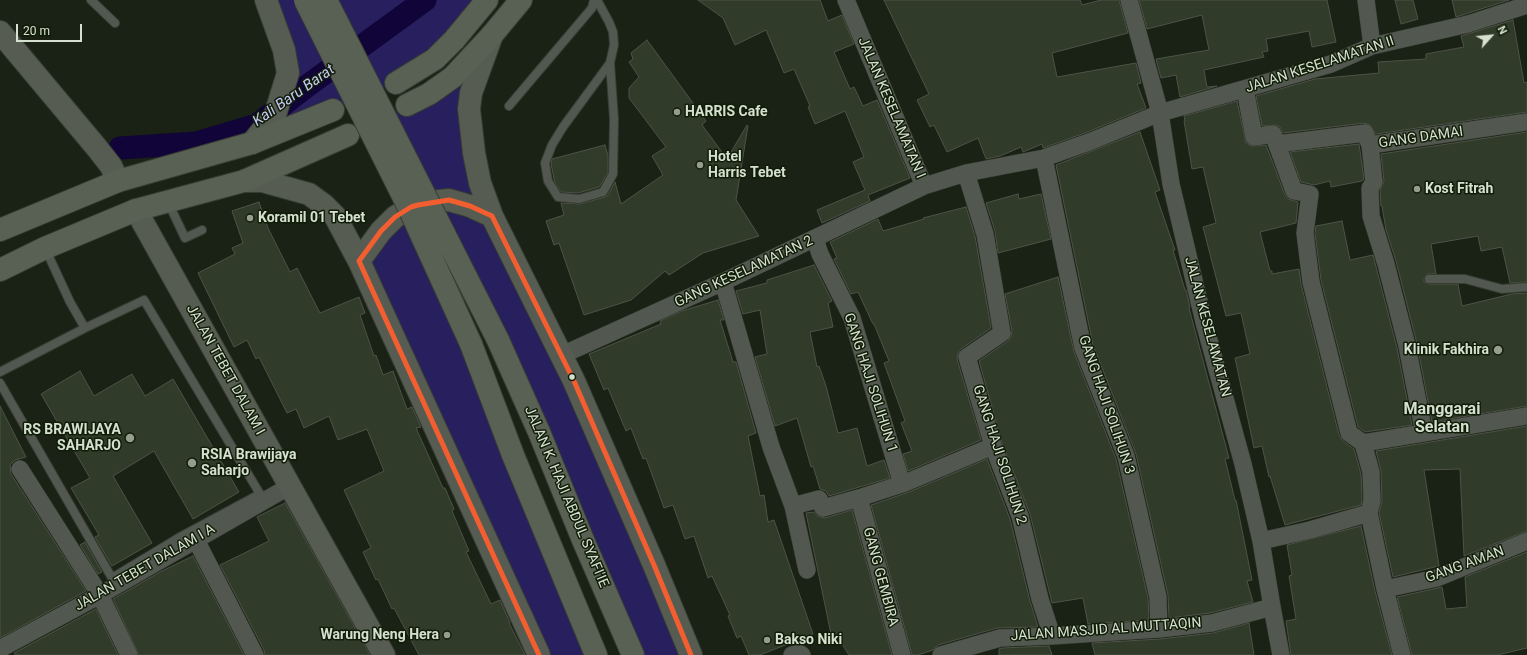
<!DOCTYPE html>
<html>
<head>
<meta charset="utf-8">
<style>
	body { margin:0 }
	#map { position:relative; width:1527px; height:655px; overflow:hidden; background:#1a2115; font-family:Roboto,sans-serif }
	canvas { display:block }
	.north { position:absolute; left:1471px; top:16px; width:40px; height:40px; -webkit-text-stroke:3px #101d07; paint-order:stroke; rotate:63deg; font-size:11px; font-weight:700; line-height:16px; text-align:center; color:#d6e0d1 }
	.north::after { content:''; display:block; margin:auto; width:14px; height:18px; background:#d6e0d1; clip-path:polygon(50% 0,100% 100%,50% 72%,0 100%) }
	.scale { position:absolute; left:16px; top:24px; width:66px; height:18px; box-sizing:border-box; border:2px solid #d6e0d1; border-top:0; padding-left:5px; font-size:12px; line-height:14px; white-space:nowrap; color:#d6e0d1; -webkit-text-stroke:3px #101d07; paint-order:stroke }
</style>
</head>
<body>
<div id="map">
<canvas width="1527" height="655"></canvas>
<div class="north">N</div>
<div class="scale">20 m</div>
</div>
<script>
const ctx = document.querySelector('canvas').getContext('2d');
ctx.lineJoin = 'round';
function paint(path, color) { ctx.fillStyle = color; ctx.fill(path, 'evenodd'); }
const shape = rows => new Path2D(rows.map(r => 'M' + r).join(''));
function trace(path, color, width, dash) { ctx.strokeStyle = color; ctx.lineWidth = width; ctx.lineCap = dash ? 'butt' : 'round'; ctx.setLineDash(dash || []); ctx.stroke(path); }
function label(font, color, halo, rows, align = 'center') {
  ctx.font = font + ' Roboto,sans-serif'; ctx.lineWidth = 3; ctx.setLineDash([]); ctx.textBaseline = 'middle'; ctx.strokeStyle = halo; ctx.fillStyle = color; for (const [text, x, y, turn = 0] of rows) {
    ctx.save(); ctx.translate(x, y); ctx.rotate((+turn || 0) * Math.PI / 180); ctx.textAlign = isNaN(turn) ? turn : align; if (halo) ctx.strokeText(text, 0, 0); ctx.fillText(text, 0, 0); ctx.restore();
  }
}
paint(shape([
	[266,0,303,0,351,101,333,110,252,143,288,73],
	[326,0,487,0,396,83,372,93],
	[471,60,474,153,691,655,633,655,387,117,407,105],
	[409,208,596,655,539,655,359,261]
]), '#281f5f');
trace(shape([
	[120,148,196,143,257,125,307,86,425,0]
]), '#110438', 23);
const building = shape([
	[698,0,820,0,828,21,842,15,854,44,834,52,850,89,854,87,863,106,877,100,910,178,868,195,870,201,822,223,817,210,865,190,853,162,864,157,845,111,815,124,808,107,810,106,794,69,784,73,766,30,735,45,723,18,698,0],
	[884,0,1080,0,1082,5,1101,0,1119,0,1128,33,1052,53,1057,77,1136,63,1141,83,1137,84,1146,108,1085,133,1043,148,1042,144,1023,152,1021,147,1000,156,986,159,978,138,947,152,934,125,930,127,917,100,929,94,884,0],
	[1139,0,1327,0,1336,42,1312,47,1309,31,1266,39,1268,51,1262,52,1264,57,1204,70,1207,87,1217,86,1180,97,1176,75,1161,78,1156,59,1209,50,1202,15,1147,29,1139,0],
	[1395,0,1413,0,1418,19,1401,24,1395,0],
	[1452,0,1509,0,1456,17,1452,0],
	[1513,20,1524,83,1527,82,1527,112,1376,134,1370,125,1364,123,1283,133,1280,127,1276,125,1262,126,1256,96,1315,79,1379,73,1378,62,1426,59,1426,54,1464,47,1461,36,1513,20],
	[647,40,706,121,702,125,727,159,747,125,748,126,736,200,759,236,703,253,669,275,665,271,631,300,584,315,559,243,554,245,546,221,564,215,561,203,580,204,605,197,608,195,615,182,621,204,663,175,652,156,666,147,629,98,629,88,639,77,629,62,633,59,631,53,647,40],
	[1237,101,1246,143,1251,146,1266,145,1285,195,1288,199,1298,202,1296,223,1260,232,1270,271,1272,271,1272,274,1299,269,1301,284,1339,435,1343,441,1354,449,1361,474,1362,500,1361,505,1285,525,1270,476,1269,477,1262,446,1254,448,1235,358,1250,354,1241,313,1226,316,1203,227,1216,223,1203,167,1192,169,1184,121,1185,121,1184,116,1237,101],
	[1140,132,1160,190,1155,192,1175,250,1173,250,1185,290,1186,290,1190,307,1189,308,1229,458,1225,459,1235,500,1236,500,1252,580,1247,581,1253,602,1210,613,1169,618,1168,595,1136,454,1093,345,1056,165,1140,132],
	[1527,132,1527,282,1510,283,1502,247,1481,251,1478,236,1431,244,1436,274,1427,274,1424,279,1424,282,1429,284,1458,284,1462,306,1512,294,1527,293,1527,406,1432,422,1417,344,1396,261,1386,230,1382,206,1381,206,1380,191,1384,181,1381,154,1527,132],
	[1359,144,1364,179,1362,181,1331,187,1330,181,1314,185,1301,182,1290,152,1359,144],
	[605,145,608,156,608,173,599,187,578,193,561,192,555,183,551,164,552,159,605,145],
	[1018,194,1019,199,1041,194,1051,239,998,253,995,231,986,203,1018,194],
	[259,202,268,228,290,272,297,268,320,313,359,297,365,313,360,315,374,356,376,355,383,375,393,371,407,409,412,407,421,427,416,428,443,488,445,488,454,509,452,511,469,551,466,552,491,604,500,600,510,623,509,623,525,655,419,655,394,608,392,609,378,579,376,580,363,552,371,548,344,490,384,471,367,429,338,440,329,416,304,428,296,409,287,413,259,357,256,359,247,340,234,347,198,273,235,254,232,248,243,243,232,211,259,202],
	[966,207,975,236,991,328,961,349,958,353,957,359,981,440,908,471,903,454,912,451,901,423,905,421,884,363,889,361,874,324,873,324,858,292,851,294,834,259,837,258,830,242,878,219,883,231,924,219,923,218,966,207],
	[1342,221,1350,260,1373,255,1397,348,1412,425,1365,432,1358,427,1321,280,1315,233,1316,226,1342,221],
	[814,265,832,301,828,303,833,327,810,332,817,367,819,366,826,386,838,433,857,428,867,466,884,460,890,478,829,496,826,491,820,489,813,466,811,467,797,418,775,426,755,357,767,354,760,310,743,314,736,291,767,283,767,280,814,265],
	[1058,277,1074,352,1116,459,1148,598,1149,620,1088,624,1083,598,1052,603,1030,514,1002,443,979,361,1008,341,1011,336,1012,331,1005,294,1058,277],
	[718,300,724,320,720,320,733,362,736,362,756,433,748,436,760,496,764,495,768,522,774,520,813,634,760,655,749,655,741,636,737,638,728,616,730,615,712,576,708,578,694,536,685,539,673,505,664,508,646,458,643,459,631,428,626,431,608,388,604,390,589,354,661,324,660,321,682,311,718,300],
	[80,371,94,396,132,374,145,396,173,379,239,492,193,519,154,451,113,476,152,543,112,566,95,537,99,535,71,488,90,478,41,394,80,371],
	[0,406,26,457,15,460,10,465,11,474,86,591,0,638,0,406],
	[1527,426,1527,531,1464,556,1460,469,1424,470,1439,566,1393,577,1379,513,1382,501,1381,471,1376,451,1527,426],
	[987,459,1010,519,1030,601,1038,627,997,628,938,645,933,650,918,655,912,655,871,505,909,492,987,459],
	[285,503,370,655,265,655,264,650,220,565,269,541,257,517,285,503],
	[852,510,892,655,849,655,839,639,832,639,806,513,814,512,817,516,825,518,852,510],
	[1361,526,1375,591,1392,655,1291,655,1286,621,1296,619,1289,576,1292,575,1287,545,1361,526],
	[85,542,102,572,98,574,80,545,85,542],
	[1527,552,1527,648,1497,655,1412,655,1397,597,1442,587,1446,609,1467,607,1465,577,1527,552],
	[193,556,244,655,139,655,113,599,160,572,193,556],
	[96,609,118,655,15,655,14,653,96,609],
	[1249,623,1254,655,1095,655,1092,643,1160,639,1213,633,1249,623],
	[1049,646,1052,655,999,655,999,649,1002,648,1049,646]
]);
paint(building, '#313b29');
trace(building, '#4d5348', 1);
const lane = shape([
	[91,0,115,23],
	[597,0,609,22,613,32,614,45,610,63,614,119,613,174,603,192,579,199,558,197,548,181,545,163,552,145,563,127,610,63],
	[509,106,592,8,594,0],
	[168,202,185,238,202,230],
	[45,248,70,302,85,328],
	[1429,279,1465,279,1502,289,1527,287],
	[0,372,85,328,144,300,260,494,180,537,112,578,0,383]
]);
const street = shape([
	[846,0,924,186],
	[1129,0,1160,113,1171,184,1204,322,1243,464,1261,541,1272,607,1281,655],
	[1366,0,1372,46],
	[1245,89,1254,137,1273,134,1294,191,1310,194,1305,233,1311,282,1349,433,1363,443],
	[1277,144,1365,133,1370,145,1527,122],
	[1370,145,1374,182,1370,188,1371,216,1386,264,1407,346,1424,433],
	[1044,158,1083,348,1126,456,1158,597,1159,629],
	[966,173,985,234,1002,333,967,357,993,446,1020,516,1040,599,1052,636],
	[815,239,820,254,852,318,902,484],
	[723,282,771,447,793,506,807,570],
	[562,355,723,282,924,186,966,173,1044,158,1089,142,1160,113,1331,64,1372,46,1468,24,1527,5],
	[1363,443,1371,472,1372,501,1369,513,1385,589,1437,578,1527,541],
	[1363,443,1527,416],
	[20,469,100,595,129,655],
	[859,498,902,655],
	[793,506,819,499,823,508,859,498,905,483,993,446],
	[196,540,255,655],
	[1261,541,1310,530,1369,513],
	[1385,589,1402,655],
	[0,649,100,595,290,486],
	[792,655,799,653,802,655],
	[941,655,1000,638,1052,636,1159,629,1212,623,1272,607]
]);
const secondary = shape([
	[0,32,97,148,111,166,118,181],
	[492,35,471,93,469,109,474,153,480,183,492,216,574,381,654,565,691,655],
	[252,143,275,115,288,73,284,50,266,0],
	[244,181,262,181,309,194,324,205,335,216,359,261,539,655],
	[136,210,384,655],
	[359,261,381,231,395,217,411,207,430,202,449,200,470,206,492,216]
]);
const primary = shape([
	[396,83,435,59,454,40,487,0],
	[407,105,429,94,453,77,492,35,521,0],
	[0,230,118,181,252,143,333,110],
	[0,270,45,248,136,210,244,181,348,135],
	[498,340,539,432,583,540,633,655],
	[471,344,513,455,596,655]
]);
trace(lane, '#373d33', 10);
trace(street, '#373d33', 18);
trace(secondary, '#373d33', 24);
trace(primary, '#373d33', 24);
trace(lane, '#52584f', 8);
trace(street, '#52584f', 17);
trace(secondary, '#565c51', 22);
trace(primary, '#586153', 22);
const primaryBridge = shape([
	[305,0,409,208,471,344],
	[326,0,498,340]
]);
trace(primaryBridge, '#373d33', 24, []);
trace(primaryBridge, '#586153', 22);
trace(shape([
	[539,655,359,261,381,231,395,217,411,207,418,205,449,200,470,206,492,216,574,381,654,565,691,655]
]), '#f35e30', 5);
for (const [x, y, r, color] of [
	[677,112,4,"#949d8f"],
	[700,165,4,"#949d8f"],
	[1417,189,4,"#949d8f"],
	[250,218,4,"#949d8f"],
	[1498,350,5,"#949d8f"],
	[572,377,3.5,"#d6e0d1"],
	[130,438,5,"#949d8f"],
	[192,463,5,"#949d8f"],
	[447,635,4,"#949d8f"],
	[767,640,4,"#949d8f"]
]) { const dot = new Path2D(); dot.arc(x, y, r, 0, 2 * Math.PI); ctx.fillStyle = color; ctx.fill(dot); trace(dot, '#101d07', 1.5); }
label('14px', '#d6e0d1', '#101d07', [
	["JALAN KESELAMATAN II",1320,65,-18],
	["JALAN KESELAMATAN I",891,108,67],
	["GANG DAMAI",1421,138,-8],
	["GANG KESELAMATAN 2",744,272,-25],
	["JALAN KESELAMATAN",1207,327,75],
	["JALAN TEBET DALAM I",225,370,61],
	["GANG HAJI SOLIHUN 1",870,383,72],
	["GANG HAJI SOLIHUN 3",1106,405,71],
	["GANG HAJI SOLIHUN 2",999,455,72],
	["JALAN K. HAJI ABDUL SYAFI'IE",566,497,67],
	["GANG AMAN",1465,565,-20],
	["JALAN TEBET DALAM I A",145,568,-30],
	["GANG GEMBIRA",880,577,75],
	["JALAN MASJID AL MUTTAQIN",1106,630,-4]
]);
label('bold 14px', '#d6e0d1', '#101d07', [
	["HARRIS Cafe",685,112],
	["Hotel",708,157],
	["Harris Tebet",708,173],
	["Kost Fitrah",1425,189],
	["Koramil 01 Tebet",258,218],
	["Klinik Fakhira",1489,350,"right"],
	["RS BRAWIJAYA",121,430,"right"],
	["SAHARJO",121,446,"right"],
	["RSIA Brawijaya",201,455],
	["Saharjo",201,471],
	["Warung Neng Hera",439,635,"right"],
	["Bakso Niki",775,640]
], 'left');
label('italic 15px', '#c8caf8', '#101d07', [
	["Kali Baru Barat",294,96,-35]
]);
label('bold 16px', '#d6e0d1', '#101d07', [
	["Manggarai",1442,410],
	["Selatan",1442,428]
]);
</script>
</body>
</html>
